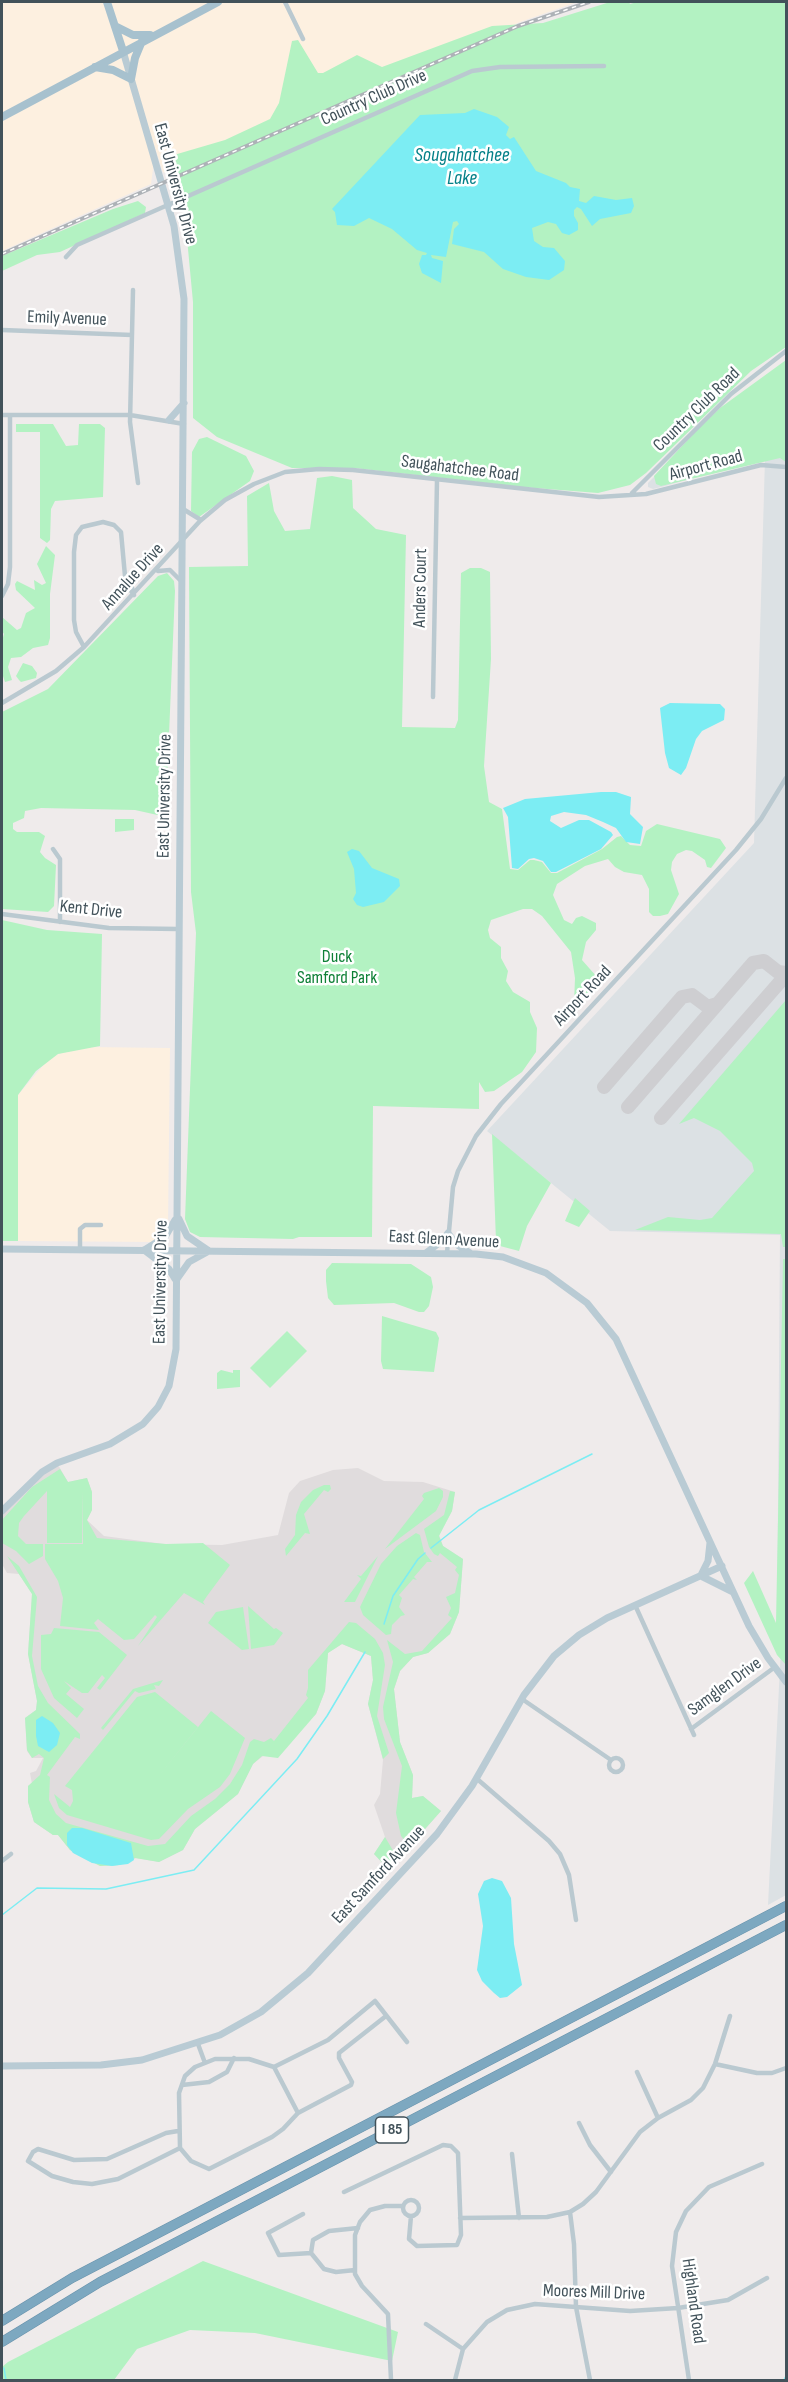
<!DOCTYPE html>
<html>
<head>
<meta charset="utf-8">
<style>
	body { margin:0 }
	#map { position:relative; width:788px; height:2382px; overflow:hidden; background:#efebeb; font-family:"Sofia Sans Condensed",sans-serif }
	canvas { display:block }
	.frame { position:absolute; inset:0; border:3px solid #42525a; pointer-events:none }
</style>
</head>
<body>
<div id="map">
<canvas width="788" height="2382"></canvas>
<div class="frame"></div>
</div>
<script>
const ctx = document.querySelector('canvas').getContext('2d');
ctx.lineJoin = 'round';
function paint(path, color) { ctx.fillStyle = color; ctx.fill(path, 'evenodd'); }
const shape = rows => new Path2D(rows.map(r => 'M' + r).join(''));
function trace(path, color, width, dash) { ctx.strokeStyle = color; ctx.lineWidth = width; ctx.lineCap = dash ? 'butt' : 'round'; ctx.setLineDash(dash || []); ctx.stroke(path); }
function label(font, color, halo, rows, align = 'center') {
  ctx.font = font + ' "Sofia Sans Condensed",sans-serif'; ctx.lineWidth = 5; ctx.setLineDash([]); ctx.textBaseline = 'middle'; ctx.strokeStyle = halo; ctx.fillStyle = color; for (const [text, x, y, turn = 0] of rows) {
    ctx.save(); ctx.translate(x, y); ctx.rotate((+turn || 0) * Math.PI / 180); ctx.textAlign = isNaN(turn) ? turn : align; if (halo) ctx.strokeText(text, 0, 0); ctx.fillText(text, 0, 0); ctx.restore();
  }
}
paint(shape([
	[2,2,577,2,520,22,172,175,163,172,128,66,154,161,151,184,2,251],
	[88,1047,170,1048,168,1227,164,1234,154,1242,18,1241,18,1095,47,1061,58,1054]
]), '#fdf0e0');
paint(shape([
	[57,1463,68,1482,87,1478,92,1492,92,1510,87,1520,104,1536,164,1544,222,1545,278,1535,289,1493,300,1481,333,1470,358,1468,384,1481,423,1482,455,1492,452,1511,439,1535,443,1546,463,1559,459,1612,450,1634,428,1653,413,1657,400,1671,394,1689,400,1742,413,1775,412,1798,423,1796,441,1811,389,1870,374,1854,385,1837,374,1805,380,1794,383,1760,368,1704,373,1680,371,1656,342,1644,328,1653,325,1691,316,1714,253,1764,238,1794,195,1829,183,1850,159,1862,136,1858,119,1865,100,1866,70,1850,58,1835,53,1835,34,1822,28,1802,28,1786,32,1784,30,1773,36,1771,43,1758,32,1758,27,1751,25,1718,36,1710,37,1701,28,1654,32,1594,19,1574,7,1573,2,1564,2,1511]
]), '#e0dcdd');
paint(shape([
	[786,363,786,1895,768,1905,781,1647,777,1638,780,1235,610,1231,487,1131,754,843,765,458,665,486,653,489,648,487,648,483,701,430]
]), '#dce1e4');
paint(shape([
	[610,2,629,2,630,4,637,2,786,2,786,347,751,371,646,473,630,485,598,493,522,487,354,468,292,468,217,437,193,418,193,302,183,196,179,197,173,190,165,166,167,157,225,140,270,119,279,103,292,41,298,40,318,73,323,73,357,55,382,67,492,26,543,23],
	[138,201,146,207,145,213,60,252,37,255,2,271,2,256,113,209],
	[786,360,786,462,780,458,661,486,656,484,654,476,698,429,720,408],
	[16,424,53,424,66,446,78,445,79,424,100,424,105,428,103,497,55,501,51,509,50,540,47,543,40,538,40,432,16,432],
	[207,437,246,456,254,471,250,481,199,517,191,511,192,452,199,439],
	[332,476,352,480,353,508,376,529,406,535,402,727,455,728,458,720,461,573,470,568,481,568,490,572,491,659,484,766,489,802,502,809,510,869,518,870,530,860,534,860,542,862,551,873,557,873,602,849,617,837,621,836,630,845,641,846,646,831,657,824,720,839,726,848,711,868,707,867,705,860,692,851,686,850,677,854,672,862,671,870,679,894,668,914,660,916,653,916,649,912,649,889,642,875,624,872,615,867,608,859,585,866,557,884,553,895,564,920,572,924,576,918,582,916,596,923,596,930,586,942,582,960,597,977,596,982,592,991,582,999,579,1008,574,1003,575,978,571,952,542,916,532,909,523,909,491,920,488,930,490,938,501,947,501,958,508,971,506,981,513,992,530,1002,530,1012,537,1028,536,1052,522,1072,494,1091,485,1092,479,1082,479,1109,373,1106,372,1237,299,1237,293,1239,200,1237,190,1232,185,1219,196,933,191,892,189,567,248,566,247,496,269,483,274,511,285,531,310,529,317,478],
	[46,546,55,555,50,594,50,638,48,645,33,648,21,657,11,658,8,667,12,680,5,682,2,673,2,641,4,634,2,631,2,617,17,630,21,628,26,613,35,608,16,590,15,584,17,581,35,590,34,580,42,585,46,583,37,564],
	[167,573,174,581,175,591,166,807,162,816,135,810,41,808,25,811,24,818,13,823,13,829,17,832,39,832,45,836,40,852,45,858,56,865,54,906,48,912,2,909,2,712,48,689,158,576],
	[23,663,32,666,37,673,36,678,21,682,19,680,16,676],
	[115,819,134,819,134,830,115,832],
	[2,920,47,930,102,934,100,1046,58,1054,36,1071,18,1095,18,1241,2,1241],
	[786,1000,786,1247,783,1247,781,1234,635,1230,668,1217,700,1220,712,1218,754,1171,752,1163,720,1131,694,1118,679,1124],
	[492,1134,551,1183,527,1226,519,1251,500,1246,496,1241],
	[575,1198,590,1211,579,1227,565,1221],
	[783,1259,786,1259,786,1665,777,1655,744,1583,753,1571,776,1623],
	[332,1263,411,1264,431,1277,433,1287,429,1306,424,1312,419,1312,394,1303,334,1305,328,1298,326,1281,326,1270],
	[382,1316,436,1332,439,1338,434,1372,383,1369,381,1361],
	[287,1331,307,1351,270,1388,250,1368],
	[221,1370,233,1373,233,1370,240,1370,240,1387,217,1389,217,1373],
	[60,1469,68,1482,87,1478,92,1492,92,1510,87,1520,97,1538,166,1544,203,1543,230,1565,207,1596,203,1602,205,1605,184,1593,138,1646,157,1617,155,1615,134,1639,124,1640,98,1619,94,1623,99,1630,60,1626,63,1598,58,1581,45,1559,45,1544,83,1544,82,1491,82,1543,47,1543,47,1491,24,1516,19,1523,18,1536,26,1544,43,1544,43,1556,29,1564,16,1551,2,1543,2,1520,32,1487],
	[324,1485,330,1485,331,1489,328,1492,324,1490,304,1514,310,1534,305,1533,286,1556,285,1549,295,1535,296,1515,301,1502,313,1490],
	[439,1488,443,1491,443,1497,436,1511,385,1549,424,1499,422,1496,424,1493],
	[450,1491,455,1492,452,1511,439,1536,443,1546,463,1559,459,1612,450,1634,428,1653,413,1657,400,1671,394,1689,400,1742,413,1775,412,1798,423,1796,441,1811,410,1846,401,1836,396,1813,402,1766,384,1719,383,1707,393,1662,387,1640,405,1654,422,1651,452,1618,448,1615,451,1608,446,1597,455,1593,459,1575,455,1570,457,1567,440,1553,438,1556,434,1554,429,1547,424,1529,444,1515],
	[416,1533,420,1535,424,1552,432,1562,427,1562,414,1577,417,1580,413,1579,399,1595,402,1598,399,1607,405,1615,401,1616,392,1625,391,1634,386,1635,363,1615,360,1607,381,1564,397,1546],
	[7,1556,19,1566,37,1597,32,1656,38,1686,48,1703,80,1734,80,1739,75,1737,47,1775,50,1777,49,1800,56,1814,66,1823,148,1846,165,1844,191,1816,215,1799,230,1784,242,1765,250,1742,254,1739,264,1742,271,1738,274,1741,308,1698,306,1695,308,1688,308,1670,349,1622,356,1623,375,1639,383,1653,385,1665,377,1716,389,1753,383,1759,368,1704,373,1680,371,1656,342,1644,328,1653,325,1691,316,1714,278,1758,262,1756,253,1764,238,1794,195,1829,183,1850,159,1862,135,1858,119,1865,100,1866,70,1850,58,1835,53,1835,34,1822,28,1802,28,1786,40,1775,44,1758,39,1754,32,1758,27,1750,25,1718,36,1710,37,1701,28,1654,32,1594],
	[378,1556,355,1602,344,1602,361,1579,357,1575,361,1576],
	[248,1606,274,1629,276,1628,283,1633,274,1645,251,1649],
	[243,1607,249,1649,242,1650,208,1623,216,1612],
	[54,1628,99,1632,127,1655,100,1690,97,1688,105,1678,102,1675,88,1693,82,1693,64,1681,71,1688,66,1694,84,1709,77,1718,54,1698,41,1669,41,1635,51,1634],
	[163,1680,159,1686,154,1685,156,1689,139,1693,135,1691,103,1730,101,1728,133,1689],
	[155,1692,198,1727,154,1782,211,1711,245,1738,230,1774,220,1787,188,1809,159,1839,151,1840,67,1815,59,1808,54,1794,70,1807,73,1801,72,1790,65,1786,137,1697],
	[385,1837,398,1859,389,1870,374,1854],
	[203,2261,398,2332,392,2361,255,2333,190,2330,137,2349,114,2380,2,2380,2,2367,8,2362]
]), '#b3f2c2');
paint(shape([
	[474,109,497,117,509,127,506,135,510,139,514,137,536,171,566,183,570,187,580,189,579,201,586,203,594,196,616,200,632,198,634,206,631,213,600,219,592,226,581,209,577,207,574,210,574,216,578,223,578,230,569,235,562,233,556,224,548,222,532,228,534,241,543,247,554,248,565,261,564,270,549,280,526,277,503,269,484,252,452,244,454,229,459,224,457,221,453,222,446,257,431,255,432,258,443,261,441,283,422,273,419,264,422,255,426,255,427,253,417,250,392,229,369,218,354,226,337,225,335,212,332,209,420,115,465,113],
	[670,703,720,704,725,709,724,720,702,731,696,739,686,768,681,775,669,768,665,753,660,708],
	[601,792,616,792,631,797,630,814,643,827,640,844,626,842,616,828,603,822,586,815,564,812,551,816,550,821,561,828,579,820,589,820,611,832,613,835,601,849,556,872,551,872,543,861,534,858,529,859,518,869,512,868,508,817,503,808,525,799],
	[352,849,359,851,372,868,399,879,400,886,384,902,363,907,357,905,353,899,356,893,354,869,347,852],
	[42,1716,53,1723,60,1733,57,1745,49,1752,38,1746,36,1736,36,1720],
	[72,1828,82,1828,131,1843,134,1860,128,1864,112,1866,92,1863,73,1853,67,1845,67,1833],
	[492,1878,502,1881,511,1898,514,1944,522,1985,507,1997,500,1998,494,1993,482,1981,477,1970,483,1926,478,1894,484,1881]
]), '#7cedf3');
trace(shape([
	[431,1548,479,1510,592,1454],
	[384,1624,393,1596,418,1559,425,1553],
	[2,1915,37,1888,106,1889,194,1870,297,1759,327,1716,365,1652],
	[4,2368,6,2380],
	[784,2380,786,2376]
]), '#7cedf3', 1.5);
trace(shape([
	[604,1087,682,997,692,995,708,1007,717,1004],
	[628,1107,753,963,764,961,778,972,786,973],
	[661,1118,786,975]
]), '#ceced1', 14);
const highway = shape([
	[2,2321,72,2278,786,1906],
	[2,2342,100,2282,786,1925]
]);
trace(highway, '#6993ac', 10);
trace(shape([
	[285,2,303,39],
	[66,257,77,245,472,71,500,67,604,66],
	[133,290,130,422,138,483],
	[2,330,132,335],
	[2,415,130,415,184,424],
	[632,493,731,394,786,351],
	[183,509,201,520],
	[158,571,170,570,181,581],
	[128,583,131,584,134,595],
	[2,596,8,584,10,567,10,415],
	[84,647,76,632,74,620,74,552,76,535,82,527,103,522,114,525,121,532,125,576,128,587,134,595],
	[433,697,437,480],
	[2,703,56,671,84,647,200,521,225,500,254,484,285,472,319,469,353,470,599,497,646,494,761,465,786,467],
	[53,849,60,859,60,922],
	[2,914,109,928,178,929],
	[80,1248,80,1229,85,1225,101,1225],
	[447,1253,453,1187,458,1171,476,1136,501,1104,736,850,761,819,786,778],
	[635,1605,694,1735],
	[522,1699,611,1760],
	[691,1729,775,1667],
	'609 1765a7 7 0 1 1 14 0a7 7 0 1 1-14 0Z',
	[476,1778,549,1841,560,1854,569,1875,576,1920],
	[2,1861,11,1854],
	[198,2044,205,2063],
	[715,2064,757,2073,772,2073,786,2068],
	[274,2067,328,2040,375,2001,407,2042],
	[637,2072,658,2118],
	[182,2085,209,2082,227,2072,234,2058],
	[298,2113,274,2067,249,2059,215,2059,195,2067,185,2076,179,2093,180,2148,191,2161,209,2169,272,2137,283,2129,298,2113,351,2085,352,2082,339,2058,339,2053,386,2016],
	[579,2123,590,2145,611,2172],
	[178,2131,166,2133,107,2159,74,2160,38,2149,33,2152,28,2161,52,2176,73,2182,92,2184,118,2179,180,2148],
	[512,2154,519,2218],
	[344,2192,443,2145,451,2146,458,2153,461,2235,457,2245,417,2246,409,2239,411,2216],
	'403 2208a8 8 0 1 1 16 0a8 8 0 1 1-16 0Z',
	[570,2212,574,2244,576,2307,590,2380],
	[303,2214,268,2233,279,2255,311,2253],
	[460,2218,547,2217,570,2212,583,2204,596,2192,640,2132,658,2118,691,2100,703,2088,715,2064,730,2016],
	[355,2270,336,2272,324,2269,311,2253,313,2240,329,2231,358,2228],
	[426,2324,463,2349],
	[391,2380,388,2314,362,2286,355,2274,355,2235,360,2222,370,2210,385,2206,403,2206],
	[455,2380,463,2349,487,2322,507,2310,535,2304,630,2311,678,2308,728,2300,767,2278],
	[689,2380,672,2266,676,2232,686,2211,709,2187,762,2164]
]), '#bac9d0', 4.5);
trace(shape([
	[169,420,184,403],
	[179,1219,187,1236,209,1251],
	[2,1249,476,1254,503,1257,546,1273,587,1303,616,1339,749,1626,768,1658,786,1682],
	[146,1249,165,1237,175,1220],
	[144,1250,169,1269,175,1279],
	[426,1253,443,1240,448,1233,456,1244,470,1253],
	[177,1279,189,1262,209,1251],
	[2,1511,42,1472,57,1463,110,1444,143,1424,158,1407,169,1386,176,1349,184,299,174,226,123,51],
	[701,1575,708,1561,710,1543],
	[701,1576,733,1592],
	[2,2066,101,2065,142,2060,220,2035,261,2012,308,1973,437,1834,472,1786,524,1695,554,1656,579,1635,607,1618,722,1566]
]), '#b9cbd4', 7);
trace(shape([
	[107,2,123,51],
	[115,26,133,35,150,35],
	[95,67,113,70,131,79,135,58,142,41],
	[2,117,218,2]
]), '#a7c1ce', 8);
trace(highway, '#7da8c0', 9);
const rail = shape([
	[2,254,518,26,589,2]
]);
trace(rail, '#adb2b7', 4);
trace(rail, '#fff', 1.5, [4.5]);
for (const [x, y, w] of [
	[392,2130,33]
]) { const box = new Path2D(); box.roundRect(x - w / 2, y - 13, w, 26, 4.5); ctx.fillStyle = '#fff'; ctx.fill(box); trace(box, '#42525a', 1.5); }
label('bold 16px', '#42525a', null, [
	["I 85",392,2130]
]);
label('18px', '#42525a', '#fff', [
	["Country Club Drive",374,98,-24],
	["East University Drive",175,184,75],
	["Emily Avenue",67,319,2],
	["Country Club Road",697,410,-44],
	["Airport Road",706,466,-15],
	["Saugahatchee Road",460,469,7],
	["Annalue Drive",133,577,-48],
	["Anders Court",421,588,-89],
	["East University Drive",165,796,-89],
	["Kent Drive",91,910,6],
	["Airport Road",583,996,-47],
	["East Glenn Avenue",444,1240,3],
	["East University Drive",161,1282,-89],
	["Samglen Drive",725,1687,-36],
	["East Samford Avenue",379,1875,-47],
	["Moores Mill Drive",594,2293,2],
	["Highland Road",693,2301,82]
]);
label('18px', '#0e8036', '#fff', [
	["Duck",337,957],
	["Samford Park",337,978]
]);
label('italic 20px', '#048088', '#fff', [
	["Sougahatchee",462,156],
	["Lake",462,179]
]);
</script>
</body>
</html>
